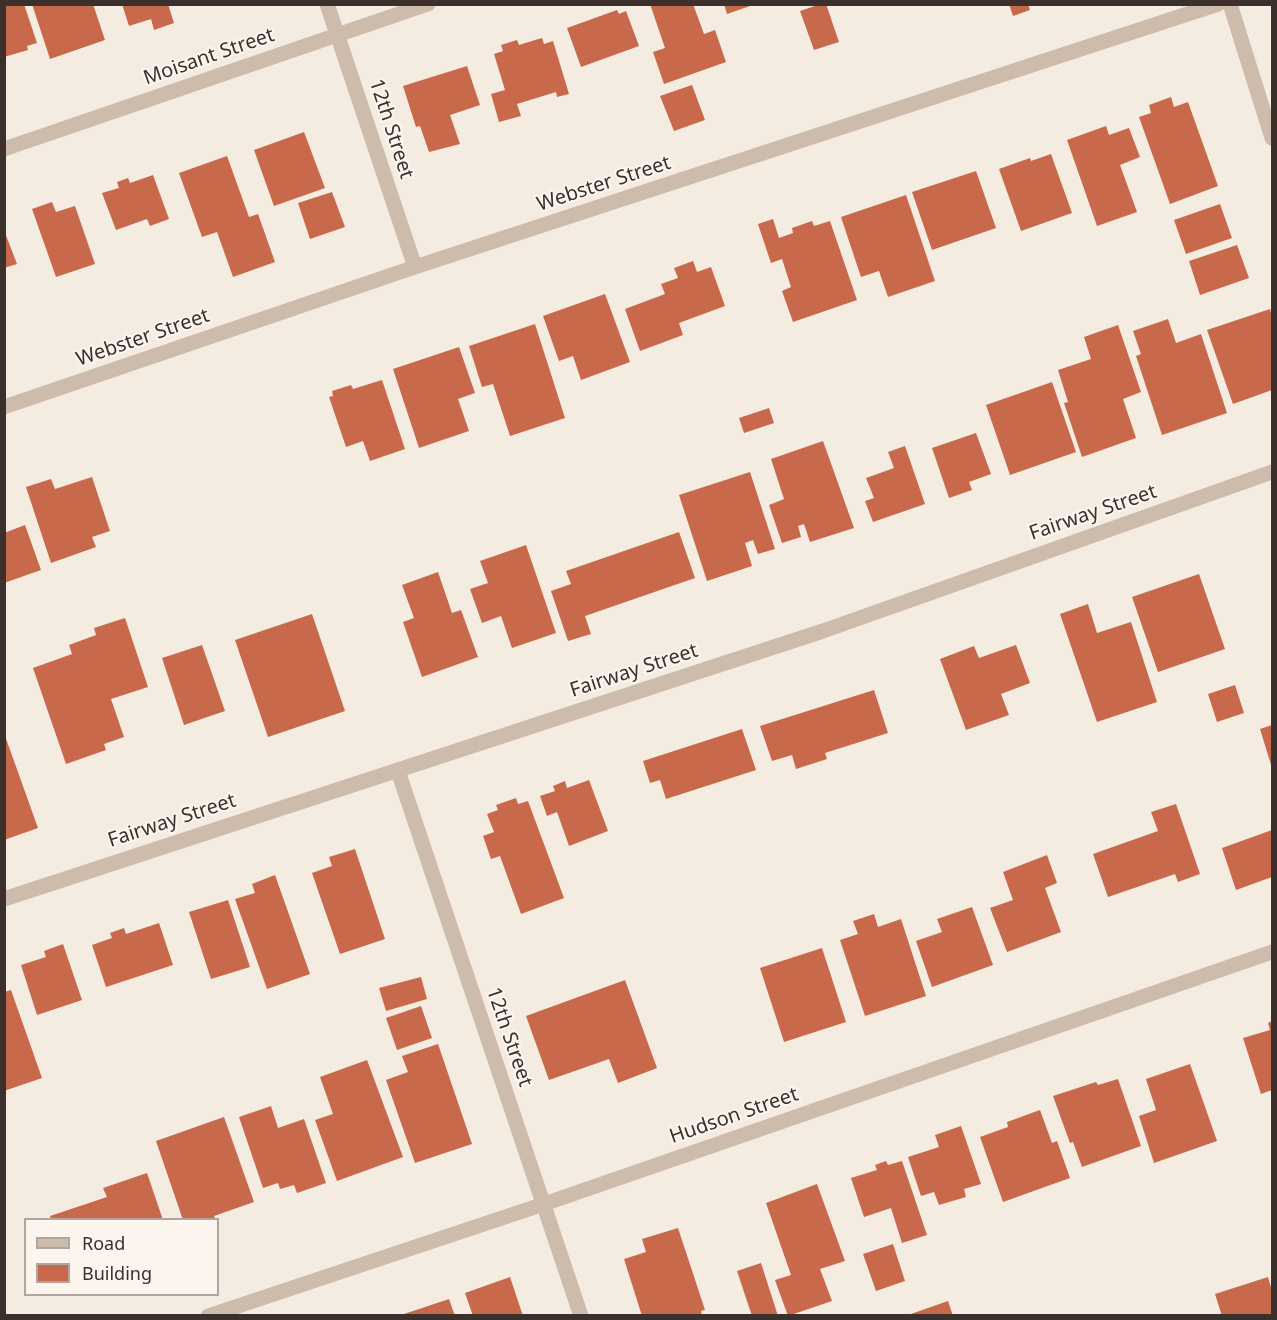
<!DOCTYPE html>
<html>
<head>
<meta charset="utf-8">
<style>
	body { margin:0 }
	#map { position:relative; width:1277px; height:1320px; overflow:hidden; background:#f4ebe1; font-family:"Noto Sans",sans-serif }
	canvas { display:block }
	.frame { position:absolute; inset:0; border:6px solid #3b302b; pointer-events:none }
	.legend { position:absolute; left:24px; top:1218px; width:195px; height:78px; box-sizing:border-box; background:#fbf5ee; border:2px solid #aea6a0; margin:0; padding:8px 10px; list-style:none; font-size:18px; color:#3b302b }
	.legend li { display:flex; align-items:center; gap:12px; height:30px }
	.legend b { width:30px; border:2px solid #aea6a0 }
</style>
</head>
<body>
<div id="map">
<canvas width="1277" height="1320"></canvas>
<div class="frame"></div>
<ul class="legend">
<li><b style="height:8px;background:#cdbbac"></b>Road</li>
<li><b style="height:16px;background:#c8694b"></b>Building</li>
</ul>
</div>
<script>
const ctx = document.querySelector('canvas').getContext('2d');
ctx.lineJoin = 'round';
function paint(path, color) { ctx.fillStyle = color; ctx.fill(path, 'evenodd'); }
const shape = rows => new Path2D(rows.map(r => 'M' + r).join(''));
function trace(path, color, width, dash) { ctx.strokeStyle = color; ctx.lineWidth = width; ctx.lineCap = dash ? 'butt' : 'round'; ctx.setLineDash(dash || []); ctx.stroke(path); }
function label(font, color, halo, rows, align = 'center') {
  ctx.font = font + ' "Noto Sans",sans-serif'; ctx.lineWidth = 4.5; ctx.setLineDash([]); ctx.textBaseline = 'middle'; ctx.strokeStyle = halo; ctx.fillStyle = color; for (const [text, x, y, turn = 0] of rows) {
    ctx.save(); ctx.translate(x, y); ctx.rotate((+turn || 0) * Math.PI / 180); ctx.textAlign = isNaN(turn) ? turn : align; if (halo) ctx.strokeText(text, 0, 0); ctx.fillText(text, 0, 0); ctx.restore();
  }
}
paint(shape([
	[4,4,24,4,37,43,27,46,28,50,4,57],
	[32,4,93,4,105,40,50,59],
	[122,4,168,4,174,23,154,30,151,19,129,26],
	[650,4,693,4,704,34,715,30,726,62,664,84,653,52,665,48],
	[724,4,753,4,753,5,727,14],
	[821,4,826,4,839,42,814,50,800,11],
	[1009,4,1028,4,1030,10,1013,16],
	[617,10,619,14,626,11,639,46,581,67,567,28],
	[542,38,544,44,553,41,569,94,557,97,556,92,517,104,521,116,499,122,491,94,505,90,494,54,503,51,501,45,517,40,519,45],
	[467,66,480,105,450,115,460,144,429,152,420,126,416,127,403,86],
	[692,85,705,120,674,131,660,96],
	[1171,97,1174,107,1188,102,1218,186,1170,204,1139,117,1151,113,1149,105],
	[1106,126,1109,135,1129,128,1140,157,1120,165,1137,212,1097,226,1067,140],
	[304,132,325,188,274,206,254,150],
	[1051,154,1072,213,1021,231,999,169,1030,158,1031,161],
	[227,156,249,217,258,214,275,262,233,277,217,232,202,237,179,173],
	[976,171,996,228,932,250,912,192],
	[153,175,169,219,150,226,147,219,116,230,102,193,119,188,117,182,128,178,130,183],
	[332,192,345,227,310,239,298,203],
	[906,195,935,281,888,297,879,271,861,277,841,217],
	[52,202,56,212,75,206,95,264,56,277,32,209],
	[1220,204,1232,238,1186,254,1174,220],
	[773,219,779,238,793,233,792,228,812,221,814,226,830,221,857,300,793,322,782,291,791,287,782,259,771,263,758,224],
	[4,230,17,264,4,268],
	[1237,245,1249,278,1200,295,1189,261],
	[693,261,697,272,711,267,725,306,679,323,683,335,640,351,625,309,665,294,661,284,678,278,674,268],
	[605,294,630,362,581,380,573,356,559,361,543,316],
	[1270,309,1272,317,1272,390,1233,404,1207,330],
	[1168,319,1176,343,1201,334,1227,413,1162,435,1136,356,1141,354,1133,331],
	[535,324,565,418,510,436,493,384,482,387,469,346],
	[1118,325,1141,392,1123,399,1136,438,1082,457,1064,403,1068,402,1058,370,1091,359,1084,337],
	[459,347,475,393,458,399,469,431,419,448,393,369],
	[382,380,405,449,370,461,363,441,346,447,329,397,333,396,332,391,351,385,353,389],
	[1052,382,1076,452,1010,475,986,405],
	[769,408,774,423,744,433,739,418],
	[976,433,991,474,969,482,972,490,949,498,932,448],
	[823,441,854,528,810,542,804,524,798,526,801,537,782,543,769,505,784,499,771,459],
	[905,446,925,504,873,522,865,501,874,498,866,478,894,468,888,452],
	[750,472,775,549,758,554,753,540,745,543,752,566,707,581,679,495],
	[92,477,110,531,92,537,96,547,51,563,26,487,51,479,55,489],
	[25,525,41,570,4,583,4,533],
	[679,532,695,578,585,616,591,634,568,641,551,591,571,584,566,571],
	[526,545,556,633,512,648,501,616,482,623,470,589,488,583,480,561],
	[438,572,452,613,461,610,478,657,422,677,403,622,414,618,402,585],
	[1199,574,1225,649,1158,672,1132,597],
	[1088,604,1097,633,1131,622,1157,702,1097,722,1060,614],
	[312,614,345,711,268,737,235,640],
	[125,618,148,687,111,699,124,737,104,744,106,750,66,764,33,668,72,654,69,645,96,635,94,628],
	[202,645,225,711,184,725,162,658],
	[1016,645,1030,683,1001,694,1009,715,966,730,940,659,974,646,979,658],
	[1235,685,1244,713,1217,722,1208,694],
	[874,690,888,733,825,753,827,759,796,769,792,755,772,761,760,726],
	[1272,725,1272,768,1260,729],
	[742,729,756,770,666,799,660,780,650,783,643,761],
	[4,733,38,828,4,840],
	[589,780,608,831,569,846,557,812,547,816,540,796,555,791,553,786,565,781,567,788],
	[516,798,518,804,528,801,564,898,521,914,500,856,491,859,483,836,494,832,487,814,498,810,496,805],
	[1176,804,1200,874,1178,882,1175,874,1108,897,1093,854,1158,831,1151,812],
	[1272,830,1272,877,1236,890,1222,848],
	[355,849,385,939,340,954,312,873,332,866,329,857],
	[1047,855,1057,883,1045,888,1061,932,1007,952,990,908,1013,900,1003,872],
	[275,875,310,974,267,989,235,899,255,893,252,884],
	[228,900,250,967,211,979,189,912],
	[972,907,993,965,932,987,916,941,942,932,937,919],
	[874,914,878,927,901,919,926,996,865,1016,840,940,858,934,853,921],
	[159,923,173,965,106,987,92,945,112,938,110,933,124,928,126,934],
	[63,944,82,1000,37,1015,21,965,46,957,44,951],
	[822,948,846,1022,784,1042,760,968],
	[421,977,427,999,386,1011,379,988],
	[625,980,657,1068,618,1083,609,1059,549,1080,526,1016],
	[11,990,42,1078,4,1091,4,992],
	[421,1006,432,1038,397,1050,386,1018],
	[1272,1021,1272,1090,1261,1094,1243,1038,1270,1030,1268,1023],
	[438,1044,472,1144,415,1163,386,1080,408,1072,402,1056],
	[367,1060,403,1157,337,1181,315,1120,333,1114,320,1077],
	[1190,1064,1217,1141,1154,1163,1139,1116,1156,1110,1146,1079],
	[1118,1079,1141,1146,1082,1167,1073,1142,1070,1143,1053,1096,1096,1082,1098,1085],
	[271,1106,278,1128,304,1119,326,1183,297,1193,294,1185,280,1189,278,1183,263,1188,239,1117],
	[1040,1110,1052,1143,1057,1141,1070,1178,1003,1202,980,1137,1008,1127,1007,1122],
	[224,1117,254,1202,214,1216,216,1220,183,1220,156,1141],
	[961,1126,981,1184,964,1189,966,1197,939,1205,934,1192,921,1196,908,1157,939,1147,935,1135],
	[886,1161,888,1165,902,1161,927,1235,902,1243,891,1208,864,1217,851,1178,877,1170,875,1165],
	[147,1173,163,1220,51,1220,50,1216,107,1197,103,1188],
	[817,1184,845,1261,820,1269,832,1301,788,1316,775,1280,791,1275,766,1203],
	[678,1228,705,1310,701,1311,702,1316,642,1316,624,1259,646,1252,642,1239],
	[893,1244,905,1281,876,1291,863,1254],
	[761,1263,778,1316,752,1316,737,1271],
	[510,1277,523,1316,473,1316,465,1293],
	[1268,1277,1272,1291,1272,1316,1222,1316,1215,1294],
	[449,1299,455,1316,402,1316,401,1315],
	[948,1301,953,1316,908,1316,908,1315]
]), '#c8694b');
trace(shape([
	[327,4,415,267],
	[1230,4,1272,138],
	[4,149,428,4],
	[4,407,415,267,1218,4],
	[398,771,581,1316],
	[4,899,823,631,1272,472],
	[208,1316,544,1204,1272,952]
]), '#cdbbac', 15);
label('20px', '#3b302b', '#fbf5ee', [
	["Moisant Street",209,57,-19],
	["12th Street",391,129,72],
	["Webster Street",604,184,-18],
	["Webster Street",143,338,-19],
	["Fairway Street",1093,513,-19],
	["Fairway Street",634,671,-18],
	["Fairway Street",172,821,-18],
	["12th Street",509,1037,71],
	["Hudson Street",734,1116,-19]
]);
</script>
</body>
</html>
